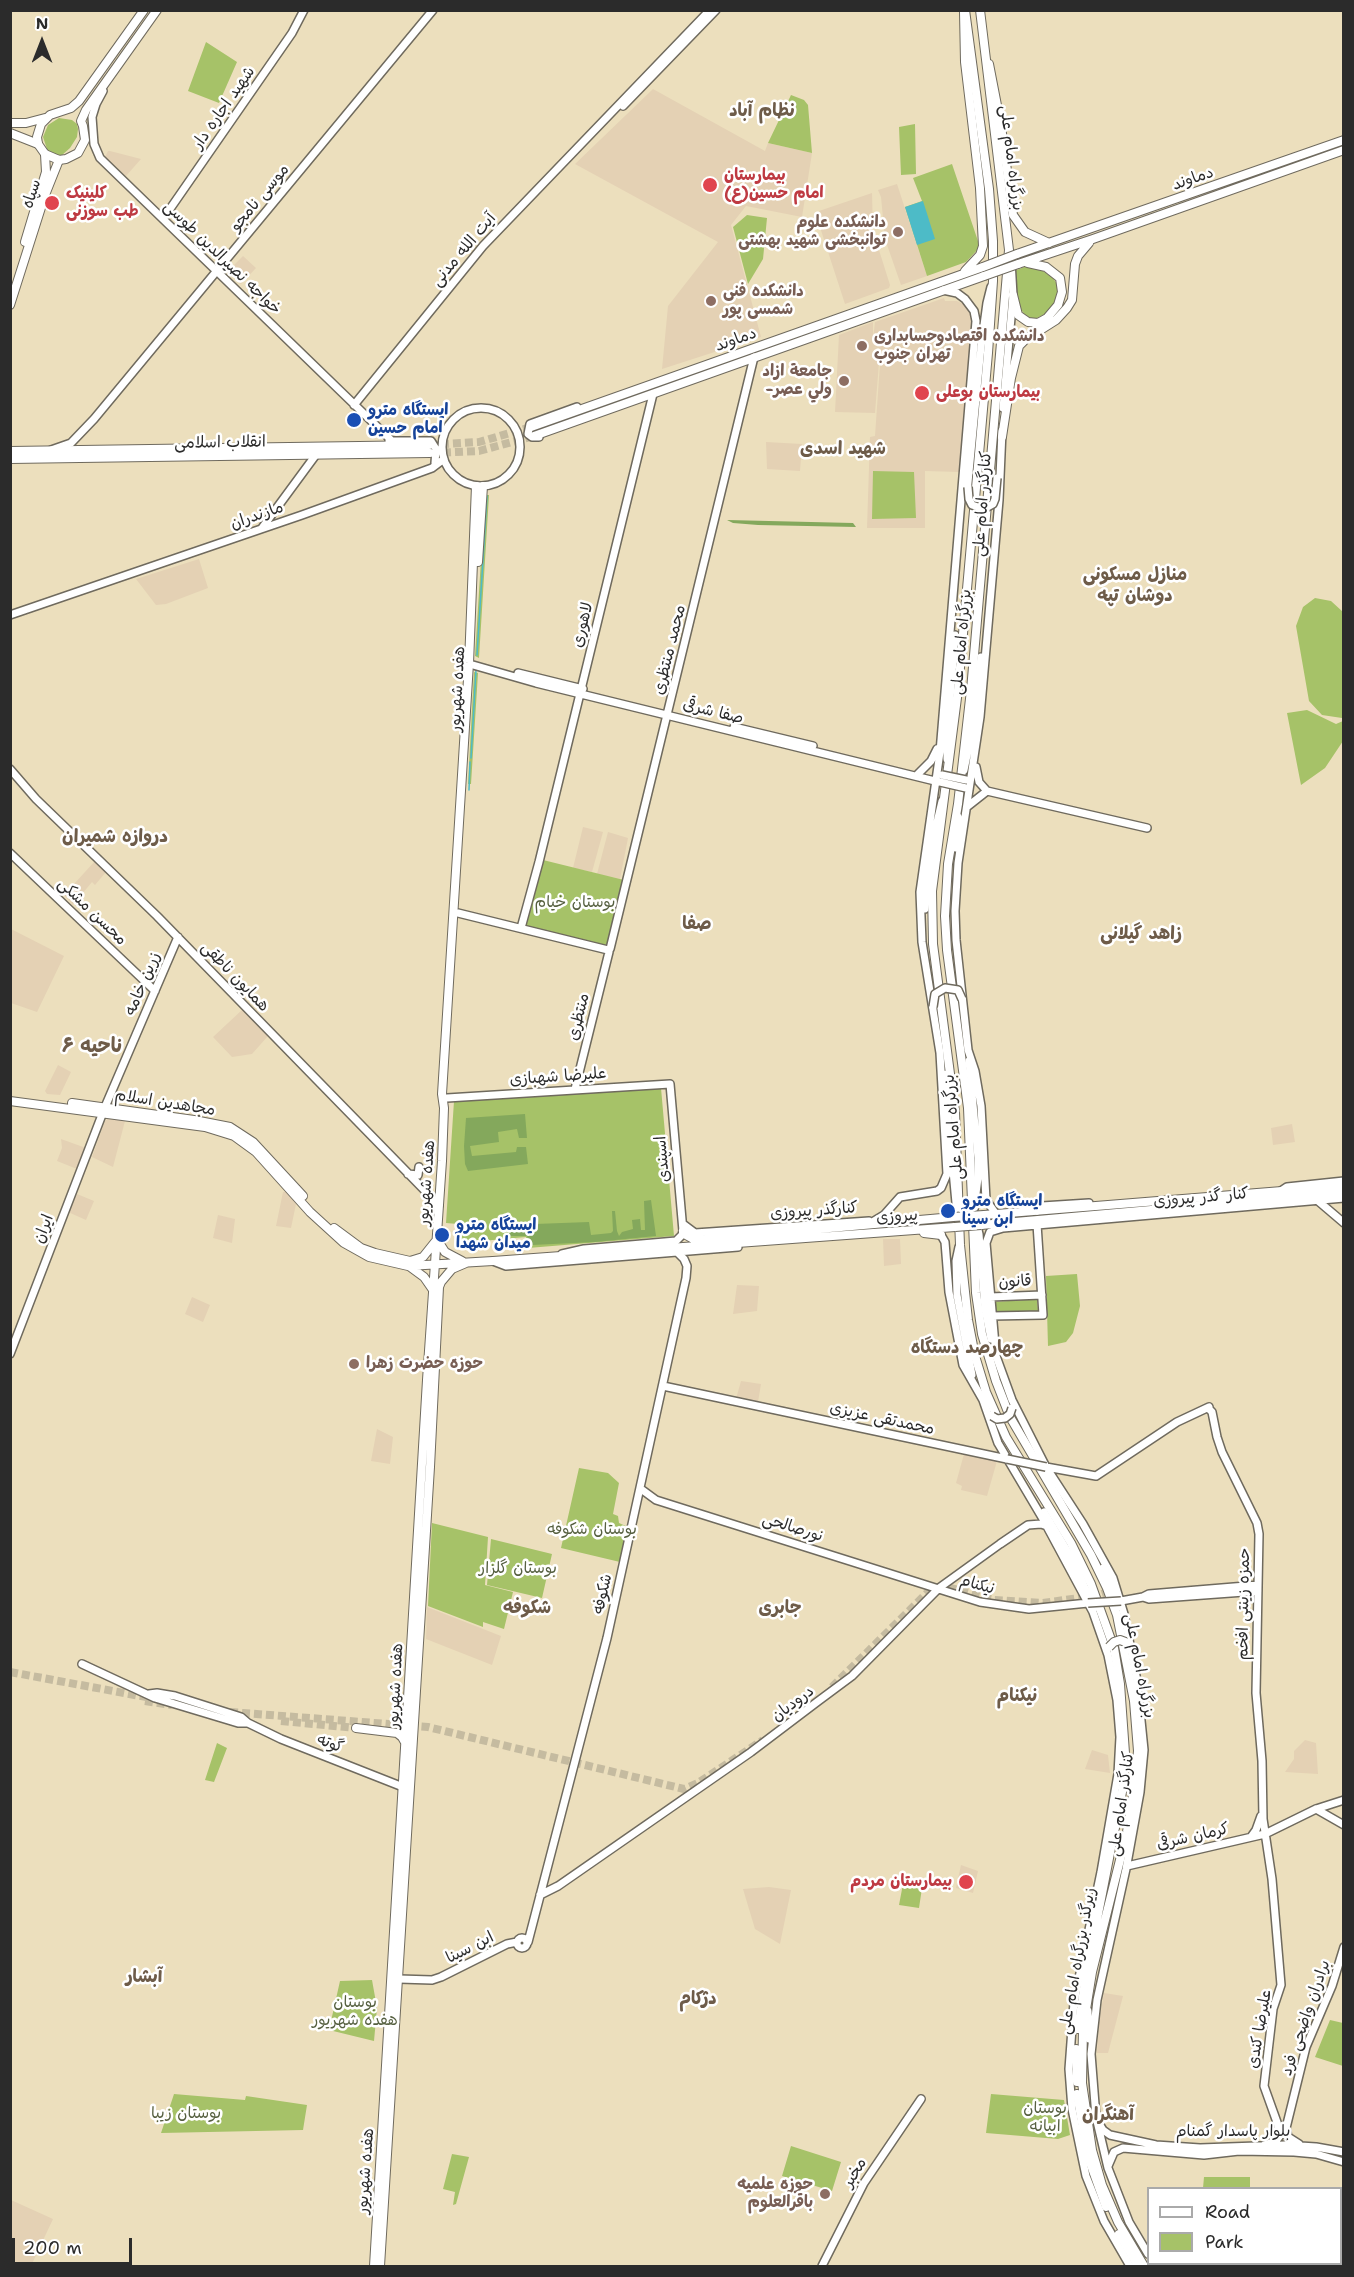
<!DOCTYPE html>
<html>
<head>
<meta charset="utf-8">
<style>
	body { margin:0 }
	#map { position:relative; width:1354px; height:2277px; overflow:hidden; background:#ecdfbd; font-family:"Shantell Sans",sans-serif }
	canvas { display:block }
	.frame { position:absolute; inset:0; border:12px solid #2b2b2b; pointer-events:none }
	.legend { position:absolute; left:1147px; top:2187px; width:195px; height:78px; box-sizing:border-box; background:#fff; border:2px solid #aaa; margin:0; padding:8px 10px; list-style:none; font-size:18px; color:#2b2b2b }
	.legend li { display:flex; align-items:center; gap:12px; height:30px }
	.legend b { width:30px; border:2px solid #aaa }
	.north { position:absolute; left:12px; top:12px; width:60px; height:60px; -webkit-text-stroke:4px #fff; paint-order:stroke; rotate:0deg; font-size:16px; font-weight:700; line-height:24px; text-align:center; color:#2b2b2b }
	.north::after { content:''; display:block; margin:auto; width:21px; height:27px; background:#2b2b2b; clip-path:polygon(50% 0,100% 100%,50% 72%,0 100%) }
	.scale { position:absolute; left:12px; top:2238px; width:120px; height:27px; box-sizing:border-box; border:3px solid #2b2b2b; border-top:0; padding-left:8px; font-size:18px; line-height:21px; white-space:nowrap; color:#2b2b2b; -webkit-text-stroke:4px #fff; paint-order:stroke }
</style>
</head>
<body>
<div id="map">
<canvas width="1354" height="2277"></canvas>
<div class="frame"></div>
<ul class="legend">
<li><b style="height:8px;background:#fff"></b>Road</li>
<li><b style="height:16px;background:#a6c268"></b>Park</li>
</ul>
<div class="north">N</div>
<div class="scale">200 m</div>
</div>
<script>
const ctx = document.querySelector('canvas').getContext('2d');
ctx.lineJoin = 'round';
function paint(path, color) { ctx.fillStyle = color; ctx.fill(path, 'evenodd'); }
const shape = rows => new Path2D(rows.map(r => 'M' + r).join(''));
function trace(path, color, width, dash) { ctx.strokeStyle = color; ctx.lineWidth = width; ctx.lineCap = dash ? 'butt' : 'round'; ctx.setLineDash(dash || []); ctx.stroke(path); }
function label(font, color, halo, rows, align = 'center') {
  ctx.font = font + ' "Shantell Sans","Playpen Sans Arabic",sans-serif'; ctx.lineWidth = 5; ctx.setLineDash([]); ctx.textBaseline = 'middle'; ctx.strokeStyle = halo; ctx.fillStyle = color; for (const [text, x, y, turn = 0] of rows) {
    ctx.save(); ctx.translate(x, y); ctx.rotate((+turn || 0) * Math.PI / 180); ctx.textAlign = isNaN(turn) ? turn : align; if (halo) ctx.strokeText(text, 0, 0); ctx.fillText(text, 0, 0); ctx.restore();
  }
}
paint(shape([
	[653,89,765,151,768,143,812,153,802,217,746,206,731,225,761,337,662,369,668,306,718,242,575,164],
	[108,151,110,151,141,159,126,176,105,157],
	[897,184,927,276,901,285,885,239,881,197,878,190],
	[872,193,873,231,890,285,889,288,845,304,817,218,819,211],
	[243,256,256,268,241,284,230,274,232,271,230,269],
	[944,298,945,301,957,301,963,304,973,318,960,472,925,471,925,528,867,528,870,437,875,436,881,349,873,347,880,350,875,413,835,412,839,335,873,322,873,339,875,322],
	[766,442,802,444,800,471,767,469],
	[199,559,208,588,166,604,156,605,136,579],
	[583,827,603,832,592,872,573,868],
	[608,832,628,838,620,879,597,874],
	[95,861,106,872,95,885,92,882,73,905,64,895],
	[11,929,64,956,37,1012,11,1003],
	[243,1009,268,1036,252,1054,232,1057,213,1037],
	[58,1065,71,1072,60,1095,47,1094,45,1091],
	[109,1118,125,1121,113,1167,92,1157,105,1121],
	[1292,1124,1295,1142,1273,1145,1271,1128],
	[61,1139,86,1148,77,1169,57,1161,62,1148],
	[283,1192,286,1192,296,1204,291,1228,276,1226],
	[77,1194,94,1201,86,1220,68,1212],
	[218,1215,235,1219,232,1243,213,1238],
	[883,1239,900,1239,901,1264,884,1266],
	[737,1285,759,1286,757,1311,733,1314],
	[192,1297,210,1305,203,1322,185,1314],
	[741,1381,761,1384,758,1402,736,1399],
	[377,1429,393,1437,390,1464,371,1461],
	[964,1454,997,1461,987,1496,961,1490,962,1486,956,1483],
	[427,1607,501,1636,492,1665,426,1639],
	[1305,1740,1316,1743,1318,1774,1285,1772,1294,1759,1294,1751],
	[1092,1750,1108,1755,1110,1773,1085,1769],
	[961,1865,978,1871,973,1893,956,1888],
	[769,1887,791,1890,780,1944,755,1929,743,1889],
	[1104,1993,1123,1996,1108,2053,1097,2053,1099,2021],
	[11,2200,53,2219,31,2266,11,2266]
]), '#e4d1b4');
paint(shape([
	[206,42,237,62,219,103,188,91],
	[791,95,804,100,808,105,812,153,768,143],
	[59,118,72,120,77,124,78,129,77,137,70,148,61,156,56,157,47,149,43,137,48,125],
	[915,124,916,174,901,175,899,127],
	[952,164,980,247,966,262,927,276,905,207,922,201,913,178],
	[747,215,767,218,763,259,748,284,733,227],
	[1027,266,1034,266,1043,271,1053,278,1059,287,1054,303,1045,314,1033,320,1026,317,1015,300,1014,271],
	[873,471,914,472,916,518,872,519],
	[485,495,489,495,479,658,475,656],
	[1315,598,1331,601,1343,612,1342,718,1322,715,1309,701,1296,626,1303,607],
	[474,672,478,673,471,784,468,784],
	[1307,710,1336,724,1343,721,1343,741,1325,768,1301,785,1287,713],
	[543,860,624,880,607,947,526,927],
	[661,1088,674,1236,528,1248,526,1237,460,1243,457,1240,458,1224,446,1223,454,1101],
	[1077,1274,1080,1306,1073,1333,1066,1342,1048,1346,1046,1276],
	[1037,1299,1038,1311,994,1313,994,1302],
	[579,1468,608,1473,619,1483,613,1514,618,1516,619,1523,628,1527,620,1562,561,1548],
	[432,1523,488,1537,485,1585,513,1592,504,1629,483,1622,483,1627,428,1606],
	[491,1539,552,1554,542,1598,487,1585],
	[217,1743,227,1748,214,1782,205,1780],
	[903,1884,922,1888,919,1908,899,1905],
	[372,1980,377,2008,374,2041,329,2030,340,1981],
	[1330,2020,1343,2023,1343,2066,1315,2057],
	[174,2094,245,2100,246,2096,307,2105,303,2130,161,2133],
	[991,2094,1064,2100,1070,2135,1058,2139,986,2133],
	[791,2146,841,2162,832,2191,782,2176],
	[452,2154,469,2157,456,2204,453,2205,455,2192,443,2189],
	[1204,2177,1250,2177,1250,2188,1203,2188]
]), '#a6c268');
paint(shape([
	[727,520,853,523,856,527,758,525,733,523],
	[525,1114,527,1138,519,1138,517,1129,498,1132,499,1142,470,1146,472,1156,516,1152,517,1147,526,1147,528,1164,468,1171,465,1164,464,1146,466,1118],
	[651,1200,656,1236,595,1242,532,1245,529,1243,527,1236,509,1236,508,1225,589,1222,591,1235,611,1233,613,1231,612,1211,615,1211,617,1231,619,1236,622,1232,633,1229,632,1220,640,1219,641,1230,645,1230,644,1201]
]), '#84a85c');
paint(shape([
	[923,201,935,239,917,245,905,207]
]), '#4dbbc7');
trace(shape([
	[477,655,487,496],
	[471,758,476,670],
	[469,790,470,762]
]), '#4dbbc7', 1.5);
trace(shape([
	[429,445,479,442,531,427],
	[431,453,479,451,534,436],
	[990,1360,997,1370,1006,1396,1031,1447],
	[1058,1490,1105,1573],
	[10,1672,151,1698],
	[832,1687,929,1591,951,1588,994,1600,1043,1603,1094,1596,1108,1592,1110,1587],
	[145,1701,172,1705],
	[230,1712,428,1727,684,1789,698,1783,763,1740],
	[281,1721,356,1728]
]), '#c5bba0', 8, [8, 4]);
const secondary = shape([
	[103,91,96,104,92,117,94,144,100,158,392,441],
	[623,106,716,10],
	[163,219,292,33,304,10],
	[354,405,483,246,710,10],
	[1003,408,1013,295,1011,261],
	'442 447a39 39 0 1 1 78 0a39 39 0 1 1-78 0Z',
	[539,437,532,437,528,434,530,424,577,407],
	[389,441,431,441,436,449,435,463],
	[51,450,71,443,94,419,433,10],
	[967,493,981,347,987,303,991,287],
	[262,528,315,456],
	[10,615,302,515,432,468,444,459],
	[473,665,536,683,939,782],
	[518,673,583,689],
	[734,727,813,746],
	[947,759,947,738,955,635],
	[976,767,979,782,987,791],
	[10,769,36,799,157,916,439,1205],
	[964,770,972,731,981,657],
	[918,774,931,761,937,749],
	[987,791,1147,828],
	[968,806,987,791],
	[956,848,958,817],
	[10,853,155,991],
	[925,909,932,843,942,801],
	[458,913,608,950],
	[521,928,539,862,653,394],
	[610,949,754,357],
	[969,1061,978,1158,978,1178,974,1209],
	[944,1074,956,1203],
	[575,1089,609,952],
	[447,1098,670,1084,683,1231,682,1235,676,1241,584,1249,562,1254],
	[408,1174,418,1175,419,1167],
	[1281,1191,1287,1187,1344,1181],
	[1317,1200,1344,1223],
	[1037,1211,1042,1206,1089,1203],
	[996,1214,986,1200,981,1106,975,1071,968,1050,956,940,955,911,958,863,980,717,999,500,1002,431],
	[874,1221,884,1215,900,1197,937,1191,941,1188,947,1174,940,1053,922,942,920,892,940,752,976,321,974,311,965,299,957,293,943,290],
	[976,1222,979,1234,985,1309,991,1339],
	[683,1224,695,1233,869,1221],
	[941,1235,945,1242,949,1292,963,1365,983,1400,998,1443,1043,1519,1093,1612,1108,1655,1117,1700,1120,1737,1118,1774,1101,1872,1074,2002,1069,2069,1072,2109,1086,2176,1104,2221,1130,2266],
	[959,1247,956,1261,957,1295,972,1375],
	[493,1261,506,1266,738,1247],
	[990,1297,1042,1295],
	[992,1316,1043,1315,1037,1224],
	[10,1354,105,1107,178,937],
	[663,1386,1007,1459],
	[1208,1408,1212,1412,1217,1437,1222,1452,1257,1523,1259,1534,1256,1693,1262,1761,1263,1819,1272,1879,1281,1985,1273,2009,1264,2086,1278,2125,1279,2137,1276,2141,1264,2145],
	[1046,1467,1096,1476,1177,1422,1209,1407],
	[641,1489,656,1500,980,1602,1029,1609,1088,1603],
	[1044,1512,1074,1562,1085,1588,1097,1607],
	[1103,1568,1117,1606],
	[1143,1597,1149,1599,1258,1591],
	[1121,1601,1143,1597,1149,1594,1258,1585],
	[82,1664,155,1698,238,1723,248,1723],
	[149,1694,157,1693,175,1696,241,1717,248,1723,281,1739,403,1787],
	[1316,1809,1344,1825],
	[1251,1837,1256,1830,1261,1816],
	[1127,1866,1265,1834,1316,1809,1344,1800],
	[540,1895,558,1886,751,1752,817,1702,852,1676,939,1588,1000,1544,1028,1525,1041,1524,1047,1526],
	'517 1943a5 5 0 1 1 10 0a5 5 0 1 1-10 0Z',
	[528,1942,607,1638,686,1278,687,1266,684,1259,677,1252,669,1248],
	[399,1979,432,1980,441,1977,507,1944,517,1942],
	[1088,2011,1089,2039],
	[1098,2122,1103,2130,1110,2135,1156,2145,1200,2148,1285,2145,1316,2147,1344,2152],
	[1299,2144,1288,2137,1286,2128,1306,2047,1332,1986,1344,1947],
	[1108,2166,1114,2152,1123,2148,1204,2155,1239,2151,1294,2152,1316,2154,1344,2162],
	[1148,2254,1129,2222,1108,2168,1096,2117,1091,2054,1097,2000,1126,1869,1140,1792,1144,1750,1137,1681,1124,1614,1113,1578,1083,1524,1046,1467,1012,1400,996,1356,986,1243,990,1232,1003,1228,1344,1198],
	[1155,2264,1157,2266],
	[822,2266,864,2183,921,2099]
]);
const primary = shape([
	[964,12,965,62,980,188,983,246,980,255,965,271],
	[989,64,1001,126,1013,215,1025,232,1049,243],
	[10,123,26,123,45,118],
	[10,133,38,144],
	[25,242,46,172,45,154],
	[1017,254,1344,140],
	[1018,264,1093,239,1344,150],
	[1013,295,1018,315,1028,322,1038,323,1047,318,1058,305,1062,292,1060,278,1046,267,1028,263],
	[10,305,45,195,59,160],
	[531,427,983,267],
	[534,436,984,276],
	[1002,437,1011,378,1019,346,1026,339,1056,320,1067,308,1072,300,1075,264,1078,256,1089,243],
	[10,451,429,445],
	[10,459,430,453],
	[478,562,483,486],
	[10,1101,205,1127,234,1136,256,1152,310,1212,344,1243,369,1257,408,1266,493,1261,955,1227],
	[72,1103,194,1120,230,1127,253,1142,303,1196],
	[984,1215,1344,1186],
	[981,1225,1344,1193],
	[334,1228,361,1248,375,1253,410,1261,423,1257,435,1242],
	[683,1231,686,1235,695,1240,953,1217],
	[924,1233,941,1235],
	[438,1241,445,1252,462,1261],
	[409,1266,424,1277,433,1290],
	[356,1728,397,1733,402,1737,406,1744],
	[374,2266,427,1380,442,1161,444,1108,442,1094,469,663,476,486],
	[380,2266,430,1467,439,1287,441,1282,452,1269,466,1263]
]);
const trunk = shape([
	[144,10,79,101,71,108,50,115,41,124,37,137,38,144,45,154,59,160,66,159,78,153,85,140,83,126,81,121,86,110,157,10],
	[965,10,989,189,993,241,993,281,988,353,958,690,932,891,933,944,955,1112,960,1245,968,1320,975,1356,986,1392,1006,1437,1071,1543,1091,1584,1114,1648,1120,1684,1125,1753,1123,1787,1086,1975,1078,2029],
	[980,10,1009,250,971,690,958,804,948,864,945,916,947,950,968,1108,976,1293,982,1334,996,1381,1010,1417,1091,1555,1107,1588,1117,1615,1134,1701,1138,1751,1135,1782,1127,1832,1092,1972,1083,2028,1082,2083,1092,2150,1102,2185,1118,2222,1144,2266],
	[1076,2049,1077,2082],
	[1077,2094,1088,2157,1106,2207],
	[1119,2234,1138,2266]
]);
trace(secondary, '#6f6a5e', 10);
trace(primary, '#6f6a5e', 10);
trace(trunk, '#6f6a5e', 10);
trace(secondary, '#fff', 7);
trace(primary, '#fff', 8);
trace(trunk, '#fff', 8);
const secondaryBridge = shape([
	[968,487,969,499,972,505,984,509,993,504,995,499,997,478],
	[942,775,966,780],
	[940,782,966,788],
	[933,1007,935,994,945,988,958,990,962,999],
	[992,1416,997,1419,1005,1418,1010,1414,1012,1408],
	[1007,1459,1046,1467],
	[1088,1603,1121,1601]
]);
const primaryBridge = shape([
	[983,267,1017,254],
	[984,276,1018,264],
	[953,1217,984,1215],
	[955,1227,981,1225]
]);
const trunkBridge = shape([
	[1109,1647,1114,1642,1120,1640,1128,1643]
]);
trace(secondaryBridge, '#6f6a5e', 10, []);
trace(primaryBridge, '#6f6a5e', 10, []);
trace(trunkBridge, '#6f6a5e', 10, []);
trace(secondaryBridge, '#fff', 7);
trace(primaryBridge, '#fff', 8);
trace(trunkBridge, '#fff', 8);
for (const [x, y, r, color] of [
	[710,185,8,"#e0444e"],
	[52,203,8,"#e0444e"],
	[898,232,6,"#8d6e63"],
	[711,301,6,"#8d6e63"],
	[862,346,6,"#8d6e63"],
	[844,381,6,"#8d6e63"],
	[922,393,8,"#e0444e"],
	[354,420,8,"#1a4fb4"],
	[948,1211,8,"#1a4fb4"],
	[442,1235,8,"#1a4fb4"],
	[354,1364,6,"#8d6e63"],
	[966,1882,8,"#e0444e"],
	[825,2194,6,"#8d6e63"]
]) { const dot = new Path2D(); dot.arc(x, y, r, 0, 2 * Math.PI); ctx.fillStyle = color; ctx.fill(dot); trace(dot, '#fff', 2); }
label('16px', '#2b2b2b', '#fff', [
	["شهید اجاره دار",224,108,-55],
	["بزرگراه امام علی",1011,158,83],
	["دماوند",1193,179,-19],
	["سپاه",32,194,-72],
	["موسی نامجو",260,198,-50],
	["آیت الله مدنی",464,250,-50],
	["خواجه نصیرالدین طوسی",222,258,44],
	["دماوند",736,340,-20],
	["انقلاب اسلامی",220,443,-1],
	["کنارگذر امام علی",983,504,-86],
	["مازندران",257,516,-19],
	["لاهوری",583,625,-76],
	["بزرگراه امام علی",962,642,-85],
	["محمد منتظری",670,650,-76],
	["هفده شهریور",458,689,-87],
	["صفا شرقی",713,712,14],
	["محسن مشکی",92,912,44],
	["همایون ناطقی",235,977,46],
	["زرین خامه",143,984,-67],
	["منتظری",579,1017,-76],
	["علیرضا شهبازی",558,1077,-4],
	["مجاهدین اسلام",165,1103,9],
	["بزرگراه امام علی",954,1127,-95],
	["اسپندی",663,1159,-95],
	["هفده شهریور",427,1183,-86],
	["کنار گذر پیروزی",1201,1198,-5],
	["کنارگذر پیروزی",814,1211,-4],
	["پیروزی",897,1217,-4],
	["ایران",44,1229,-69],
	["قانون",1015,1282,-3],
	["محمدتقی عزیزی",882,1419,12],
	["نورصالحی",793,1528,17],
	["نیکنام",977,1585,15],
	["شکوفه",603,1594,-77],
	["حمزه زینتی افخم",1244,1604,-89],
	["بزرگراه امام علی",1139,1666,79],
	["هفده شهریور",396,1686,-87],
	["درودیان",793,1704,-37],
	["گوته",330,1744,21],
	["کنارگذر امام علی",1122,1804,-82],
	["کرمان شرقی",1193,1837,-13],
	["ابن سینا",470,1948,-27],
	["زیرگذر بزرگراه امام علی",1078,1961,-80],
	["برادران واضحی فرد",1306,2018,-71],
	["علیرضا کندی",1260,2029,-80],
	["بلوار پاسدار گمنام",1233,2132],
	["هفده شهریور",366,2171,-86],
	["مخبر",855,2173,-59]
]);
label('bold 16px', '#be3a42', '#fff', [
	["بیمارستان",724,176],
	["امام حسین(ع)",724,194],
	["کلینیک",66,194],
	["طب سوزنی",66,212],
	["بیمارستان بوعلی",936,393],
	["بیمارستان مردم",952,1882,"right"]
], 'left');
label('bold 16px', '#785e54', '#fff', [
	["دانشکده علوم",886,223],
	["توانبخشی شهید بهشتی",886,241],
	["دانشکده فنی",723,292,"left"],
	["شمسی پور",723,310,"left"],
	["دانشکده اقتصادوحسابداری",874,337,"left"],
	["تهران جنوب",874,355,"left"],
	["جامعة ازاد",832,372],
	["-ولي عصر",832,390],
	["حوزه حضرت زهرا",366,1364,"left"],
	["حوزه علمیه",813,2185],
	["باقرالعلوم",813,2203]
], 'right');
label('bold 16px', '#164399', '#fff', [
	["ایستگاه مترو",368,411],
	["امام حسین",368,429],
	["ایستگاه مترو",962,1202],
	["ابن سینا",962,1220],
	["ایستگاه مترو",456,1226],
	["میدان شهدا",456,1244]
], 'left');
label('16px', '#566040', '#fff', [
	["بوستان خیام",575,903],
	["بوستان شکوفه",592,1530],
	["بوستان گلزار",518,1569],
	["بوستان",355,2003],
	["هفده شهریور",355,2021],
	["بوستان",1045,2109],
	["ابیانه",1045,2127],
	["بوستان زیبا",186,2114]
]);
label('bold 18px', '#6e5c49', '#fff', [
	["نظام آباد",762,111],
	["شهید اسدی",843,449],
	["منازل مسکونی",1135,575],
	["دوشان تپه",1135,596],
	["دروازه شمیران",115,837],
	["صفا",697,924],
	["زاهد گیلانی",1141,934],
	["چهارصد دستگاه",967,1348],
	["شکوفه",527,1608],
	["جابری",780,1608],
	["نیکنام",1017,1696],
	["آبشار",144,1977],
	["دژکام",698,1999],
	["آهنگران",1108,2115]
]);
label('bold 20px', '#6e5c49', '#fff', [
	["ناحیه ۶",92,1047]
]);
</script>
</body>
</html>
